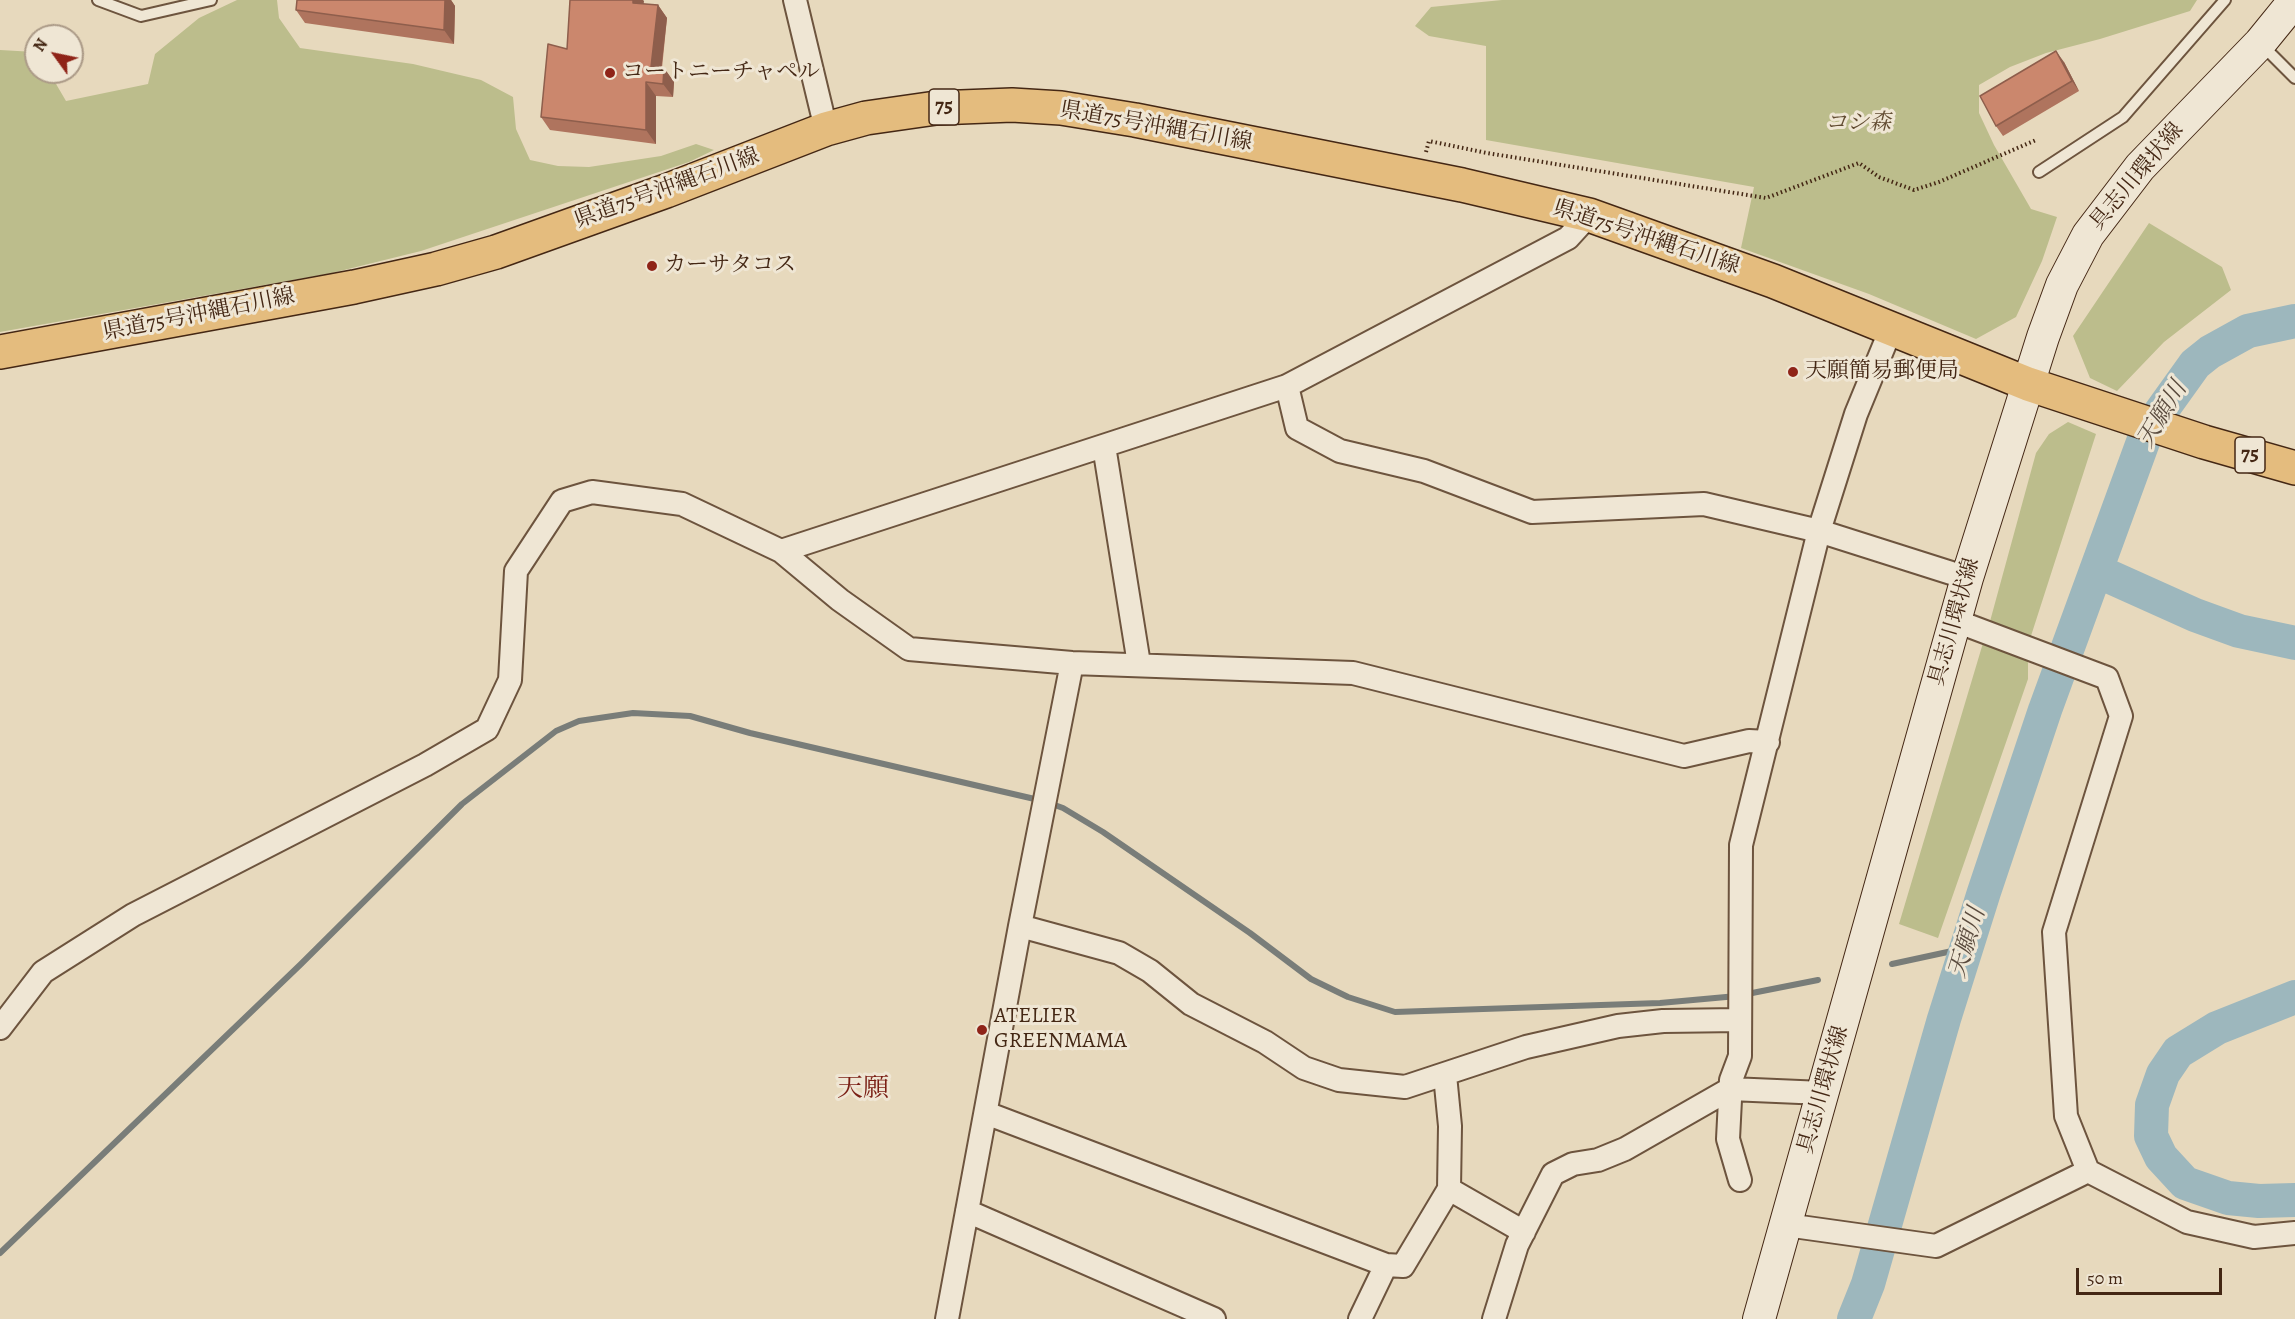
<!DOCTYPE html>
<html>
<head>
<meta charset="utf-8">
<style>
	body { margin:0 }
	#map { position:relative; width:2295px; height:1319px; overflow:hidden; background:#e7d9bd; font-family:Alegreya,serif }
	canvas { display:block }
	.north { position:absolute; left:24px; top:24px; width:60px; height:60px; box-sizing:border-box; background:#efe6d4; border:2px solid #ab9a87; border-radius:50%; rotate:303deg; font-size:16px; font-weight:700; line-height:24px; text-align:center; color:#442714 }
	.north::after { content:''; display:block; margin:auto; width:21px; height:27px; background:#8f2418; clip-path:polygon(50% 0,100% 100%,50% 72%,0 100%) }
	.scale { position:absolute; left:2076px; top:1268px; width:146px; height:27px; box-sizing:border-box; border:3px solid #442714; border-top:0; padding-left:8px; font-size:18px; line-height:21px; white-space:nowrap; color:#442714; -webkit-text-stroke:4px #efe6d4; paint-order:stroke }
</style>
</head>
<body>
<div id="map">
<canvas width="2295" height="1319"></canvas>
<div class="north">N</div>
<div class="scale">50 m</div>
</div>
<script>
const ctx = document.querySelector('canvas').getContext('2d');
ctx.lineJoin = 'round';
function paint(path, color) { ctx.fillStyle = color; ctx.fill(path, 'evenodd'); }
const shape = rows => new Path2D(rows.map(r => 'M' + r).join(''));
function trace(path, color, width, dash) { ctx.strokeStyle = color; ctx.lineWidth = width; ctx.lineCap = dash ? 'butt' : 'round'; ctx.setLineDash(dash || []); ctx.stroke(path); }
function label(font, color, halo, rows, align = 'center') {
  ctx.font = font + ' Alegreya,"Noto Serif JP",serif'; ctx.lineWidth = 6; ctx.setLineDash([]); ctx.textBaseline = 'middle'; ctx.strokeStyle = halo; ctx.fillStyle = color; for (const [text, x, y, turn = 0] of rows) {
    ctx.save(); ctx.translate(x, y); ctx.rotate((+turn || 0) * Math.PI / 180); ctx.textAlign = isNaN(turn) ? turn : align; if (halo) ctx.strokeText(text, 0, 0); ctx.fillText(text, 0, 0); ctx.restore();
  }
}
paint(shape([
	[237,0,277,0,279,18,300,48,413,64,481,80,513,97,516,129,530,160,558,166,589,167,661,156,696,144,714,150,689,162,421,251,332,273,0,332,0,50,35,52,36,72,49,72,66,101,148,84,155,54,199,18],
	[1502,0,2197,0,2190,11,2100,39,2046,53,2010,67,1979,85,1979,113,1994,145,2031,209,2057,217,2042,261,2016,317,1976,339,1869,294,1741,248,1754,187,1486,140,1486,46,1429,36,1415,26,1431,7],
	[2149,223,2222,267,2231,290,2164,342,2117,391,2090,378,2073,336],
	[2068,422,2096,434,2030,639,1989,625,2036,453,2049,434],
	[1983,643,2028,659,2028,679,1938,938,1899,924]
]), '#bcbd8c');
trace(shape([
	[1049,803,1063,808,1103,832,1250,933,1311,979,1348,997,1395,1012,1660,1003,1737,996,1818,980],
	[1892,964,1966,948],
	[0,1253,301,964,462,804,556,731,579,721,633,713,690,716,750,733,1039,800]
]), '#797d79', 6);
trace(shape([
	[2097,571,2195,615,2239,631,2295,643],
	[2295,997,2217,1028,2178,1052,2163,1074,2152,1105,2151,1136,2161,1157,2185,1183,2228,1198,2259,1201,2295,1200],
	[1854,1319,1868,1284,1944,1019,1984,892,2045,710,2147,431,2195,364,2210,352,2248,331,2295,321]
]), '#9db7bd', 34);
const service = shape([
	[98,0,141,16,211,0],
	[2262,45,2295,78],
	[2039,172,2123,117,2225,0]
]);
const minor = shape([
	[795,0,826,129],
	[1287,386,1297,428,1340,451,1424,471,1532,512,1704,504,1819,531,1967,578],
	[1104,446,1139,664],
	[781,551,1287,386,1568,238,1589,215],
	[1956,621,2107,678,2121,716,2054,932,2066,1116,2088,1171,2187,1222,2254,1237,2295,1233],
	[1020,926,1119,953,1150,971,1191,1004,1265,1042,1304,1068,1339,1080,1405,1087,1526,1047,1618,1026,1663,1021,1740,1020],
	[0,1028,43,972,133,915,425,765,487,729,510,680,516,571,562,501,592,492,682,504,781,551,840,600,909,649,1072,663,1353,673,1684,756,1749,741,1768,742],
	[1445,1075,1450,1126,1449,1189,1524,1232],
	[986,1113,1386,1265,1403,1266,1449,1189],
	[1740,1180,1728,1139,1731,1080,1740,1056,1741,845,1819,531,1856,414,1891,329],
	[967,1211,1214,1319],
	[1786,1225,1936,1246,2088,1171],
	[947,1319,1020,926,1072,663],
	[1360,1319,1386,1265],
	[1494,1319,1517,1245,1553,1174,1573,1164,1598,1160,1625,1149,1730,1089,1823,1093]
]);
const secondary = shape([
	[1759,1319,1967,578,2043,337,2062,285,2088,235,2140,167,2260,43,2295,0]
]);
const primary = shape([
	[0,352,354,287,436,269,496,252,666,191,826,129,866,118,936,108,1012,105,1061,108,1135,120,1462,185,1589,215,1773,281,2028,384,2204,442,2295,468]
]);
trace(service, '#6d543e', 14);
trace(minor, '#6d543e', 26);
trace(secondary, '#442714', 34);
trace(primary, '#442714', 36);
trace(shape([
	[1426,152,1429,141,1487,153,1766,198,1859,163,1879,177,1914,190,1939,182,2036,140]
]), '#442714', 4, [1.5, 3]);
trace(service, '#efe6d4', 10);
trace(minor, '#efe6d4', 22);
trace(secondary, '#efe6d4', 32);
trace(primary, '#e4bc7e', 33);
paint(shape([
	[297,0,451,0,455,6,454,44,305,23,296,10],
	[570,0,643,0,643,4,658,5,667,18,662,68,664,68,674,82,673,97,656,96,656,144,550,130,541,117,567,49],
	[2064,62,2079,91,2003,136,1996,126]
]), '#af745e');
paint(shape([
	[445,0,451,0,455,6,454,44,444,30],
	[633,0,643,0,644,1,642,17,633,3],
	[658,5,667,18,660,80,651,67],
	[2056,51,2064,62,2079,91,2072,81],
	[664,68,674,82,673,97,663,84],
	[646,82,656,96,656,144,646,130]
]), '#8e5e4c');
const building = shape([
	[297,0,445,0,444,30,296,10,297,0],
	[570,0,633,0,633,3,658,5,651,67,664,68,663,84,646,82,646,130,541,117,548,44,567,49,570,0],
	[2056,51,2072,81,1996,126,1980,96,2056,51]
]);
paint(building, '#cb876d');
trace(building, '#8e5e4c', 1.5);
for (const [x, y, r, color] of [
	[610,73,6,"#8f2418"],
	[652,266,6,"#8f2418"],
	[1793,372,6,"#8f2418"],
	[982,1030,6,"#8f2418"]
]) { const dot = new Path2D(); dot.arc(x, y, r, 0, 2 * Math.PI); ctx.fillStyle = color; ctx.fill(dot); trace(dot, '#efe6d4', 2); }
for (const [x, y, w] of [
	[944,107,30],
	[2250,455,30]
]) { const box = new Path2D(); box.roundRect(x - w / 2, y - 18, w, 36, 4.5); ctx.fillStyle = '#efe6d4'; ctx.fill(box); trace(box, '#442714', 1.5); }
label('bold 21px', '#442714', null, [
	["75",944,107],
	["75",2250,455]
]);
label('22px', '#442714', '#efe6d4', [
	["コートニーチャペル",622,73],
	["カーサタコス",664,266],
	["天願簡易郵便局",1805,372],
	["ATELIER",994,1017],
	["GREENMAMA",994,1042]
], 'left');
label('italic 22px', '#624c32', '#efe6d4', [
	["コシ森",1858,124]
]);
label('22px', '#442714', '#efe6d4', [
	["県道75号沖縄石川線",1156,127,10],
	["具志川環状線",2137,177,-50],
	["県道75号沖縄石川線",667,189,-20],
	["県道75号沖縄石川線",1646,238,18],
	["県道75号沖縄石川線",199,315,-11],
	["具志川環状線",1955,622,-74],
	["具志川環状線",1824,1090,-74]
]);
label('italic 24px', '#5a4b3e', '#efe6d4', [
	["天願川",2163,415,-59],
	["天願川",1968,943,-73]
]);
label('26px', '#7a1f14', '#efe6d4', [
	["天願",863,1090]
]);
</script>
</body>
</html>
